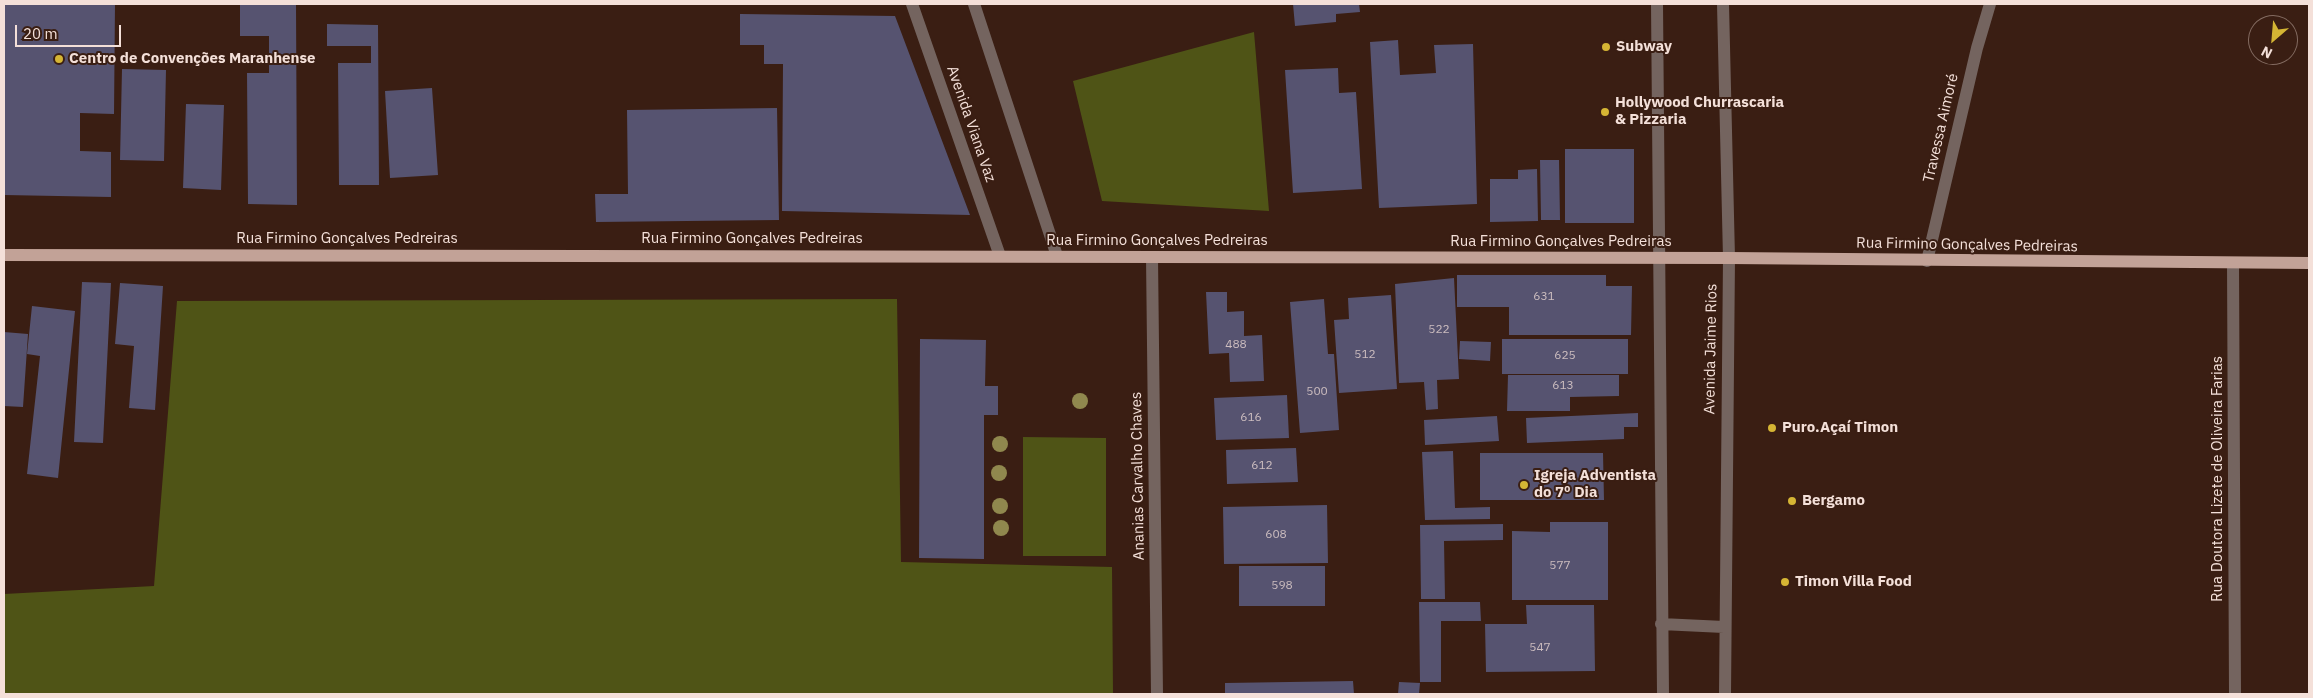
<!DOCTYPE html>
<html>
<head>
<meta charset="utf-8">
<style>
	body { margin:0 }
	#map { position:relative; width:2313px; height:698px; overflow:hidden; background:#3a1e13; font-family:"IBM Plex Sans",sans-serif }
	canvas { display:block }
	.frame { position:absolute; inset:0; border:5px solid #f4e0d9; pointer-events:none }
	.north { position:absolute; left:2248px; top:15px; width:50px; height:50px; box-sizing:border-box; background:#3a1e13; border:1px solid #846c62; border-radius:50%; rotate:207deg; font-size:14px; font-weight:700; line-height:20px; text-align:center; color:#f4e0d9 }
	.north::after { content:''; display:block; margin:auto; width:18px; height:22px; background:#d5b534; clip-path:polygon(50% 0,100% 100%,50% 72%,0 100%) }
	.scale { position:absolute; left:15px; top:25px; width:106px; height:22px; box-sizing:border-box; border:2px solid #f4e0d9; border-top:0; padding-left:6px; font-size:15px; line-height:18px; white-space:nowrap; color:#f4e0d9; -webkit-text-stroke:4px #3a1e13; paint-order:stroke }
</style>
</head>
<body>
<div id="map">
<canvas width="2313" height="698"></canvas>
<div class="frame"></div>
<div class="north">N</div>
<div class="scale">20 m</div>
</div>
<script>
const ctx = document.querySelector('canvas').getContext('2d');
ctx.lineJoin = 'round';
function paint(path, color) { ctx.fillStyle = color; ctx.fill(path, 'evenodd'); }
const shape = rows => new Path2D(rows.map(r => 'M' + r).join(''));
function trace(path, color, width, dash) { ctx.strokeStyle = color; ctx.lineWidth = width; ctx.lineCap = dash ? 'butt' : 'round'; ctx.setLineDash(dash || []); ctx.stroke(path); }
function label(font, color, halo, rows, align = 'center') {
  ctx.font = font + ' "IBM Plex Sans",sans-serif'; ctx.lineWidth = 4; ctx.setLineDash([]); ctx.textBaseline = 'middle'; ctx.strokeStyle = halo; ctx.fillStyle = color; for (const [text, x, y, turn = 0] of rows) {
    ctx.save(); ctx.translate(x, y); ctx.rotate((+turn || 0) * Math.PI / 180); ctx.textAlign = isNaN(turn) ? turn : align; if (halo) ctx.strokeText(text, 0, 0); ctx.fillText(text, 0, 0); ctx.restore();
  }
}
paint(shape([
	[1254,32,1269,211,1102,201,1073,81],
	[897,299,901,562,1112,567,1113,694,4,694,4,594,154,586,177,301],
	[1023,437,1106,438,1106,556,1023,556]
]), '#4f5416');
paint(shape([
	[4,4,115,4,114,114,80,113,80,151,111,152,111,197,4,195],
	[240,4,296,4,297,205,248,204,247,73,269,73,269,36,240,36],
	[1293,4,1359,4,1360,12,1336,14,1336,22,1295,26],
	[740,14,895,16,970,215,782,211,783,64,764,64,764,45,740,45],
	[327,24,378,25,379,185,339,185,338,63,371,63,371,46,327,46],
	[1398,40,1400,75,1436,73,1434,45,1473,44,1477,204,1379,208,1370,42],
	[1338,68,1339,93,1356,92,1362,189,1293,193,1285,70],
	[122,69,166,70,164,161,120,160],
	[432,88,438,175,390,178,385,91],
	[186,104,224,105,221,190,183,188],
	[777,108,779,220,596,222,595,194,628,194,627,110],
	[1565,149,1634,149,1634,223,1565,223],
	[1540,160,1559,160,1560,220,1541,220],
	[1537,169,1538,221,1490,222,1490,179,1518,179,1518,170],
	[1457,275,1606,275,1606,286,1632,286,1631,335,1509,335,1509,307,1457,307],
	[1454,278,1459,379,1437,380,1438,409,1426,410,1424,382,1399,383,1395,284],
	[82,282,111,283,103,443,74,442],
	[120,283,163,286,155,410,129,408,134,346,115,344],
	[1206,292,1227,292,1227,312,1244,311,1244,336,1262,335,1264,381,1230,382,1229,353,1209,354],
	[1391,295,1397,389,1339,393,1334,320,1349,319,1348,298],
	[1324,299,1328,354,1334,354,1339,430,1300,433,1290,302],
	[32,306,75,311,58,478,27,474,40,356,27,354],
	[4,332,28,334,23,407,4,406],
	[920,339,986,340,985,386,998,386,998,415,984,415,984,559,919,558],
	[1502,339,1628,339,1628,374,1502,374],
	[1460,341,1491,342,1490,361,1459,359],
	[1508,375,1619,375,1619,396,1570,397,1570,411,1507,411],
	[1287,395,1289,438,1216,440,1214,398],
	[1638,413,1638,427,1624,427,1624,439,1527,443,1526,418],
	[1497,416,1499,441,1425,445,1424,420],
	[1296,448,1298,482,1227,484,1226,450],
	[1453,451,1455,508,1490,507,1490,519,1425,520,1422,452],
	[1480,453,1603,453,1604,500,1480,500],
	[1327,505,1328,563,1224,564,1223,507],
	[1550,522,1608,522,1608,600,1512,600,1512,531,1550,532],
	[1503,524,1503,540,1444,541,1445,599,1421,599,1420,525],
	[1239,566,1325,566,1325,606,1239,606],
	[1419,602,1480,602,1481,621,1441,621,1441,682,1420,682],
	[1526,605,1594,605,1595,671,1486,672,1485,624,1527,624],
	[1353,681,1354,694,1225,694,1225,683],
	[1399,682,1420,683,1419,694,1398,694]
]), '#565370');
trace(shape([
	[1152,257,1157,694],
	[1927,261,1977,48,1990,4],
	[2233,263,2235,694]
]), '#74645f', 12);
trace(shape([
	[912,4,1000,256],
	[974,4,1057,256],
	[1657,4,1663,694],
	[1723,4,1729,258,1725,694],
	[1661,624,1724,627]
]), '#74645f', 12);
trace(shape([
	[4,255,1729,258,2309,263]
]), '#c2a297', 12);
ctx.fillStyle = '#90884e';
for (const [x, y] of [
	[1080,401],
	[1000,444],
	[999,473],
	[1000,506],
	[1001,528]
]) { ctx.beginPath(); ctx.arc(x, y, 8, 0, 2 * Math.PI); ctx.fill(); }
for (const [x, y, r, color] of [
	[1606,47,5,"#d5b534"],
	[59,59,5,"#d5b534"],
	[1605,112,5,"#d5b534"],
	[1772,428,5,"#d5b534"],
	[1524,485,5,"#d5b534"],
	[1792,501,5,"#d5b534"],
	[1785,582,5,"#d5b534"]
]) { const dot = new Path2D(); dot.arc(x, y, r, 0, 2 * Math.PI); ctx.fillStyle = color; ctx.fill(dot); trace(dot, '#3a1e13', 2); }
label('12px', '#ccbdbf', null, [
	["631",1544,297],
	["522",1439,330],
	["488",1236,345],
	["512",1365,355],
	["625",1565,356],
	["613",1563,386],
	["500",1317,392],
	["616",1251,418],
	["612",1262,466],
	["608",1276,535],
	["577",1560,566],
	["598",1282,586],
	["547",1540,648]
]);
label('bold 15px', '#f4e0d9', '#3a1e13', [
	["Subway",1616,47],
	["Centro de Convenções Maranhense",69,59],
	["Hollywood Churrascaria",1615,103],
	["& Pizzaria",1615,120],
	["Puro.Açaí Timon",1782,428],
	["Igreja Adventista",1534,476],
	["do 7º Dia",1534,493],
	["Bergamo",1802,501],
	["Timon Villa Food",1795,582]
], 'left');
label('15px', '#f4e0d9', '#3a1e13', [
	["Avenida Viana Vaz",971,124,71],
	["Travessa Aimoré",1941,128,-77],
	["Rua Firmino Gonçalves Pedreiras",347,239],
	["Rua Firmino Gonçalves Pedreiras",752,239],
	["Rua Firmino Gonçalves Pedreiras",1157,241],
	["Rua Firmino Gonçalves Pedreiras",1561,242],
	["Rua Firmino Gonçalves Pedreiras",1967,245,1],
	["Avenida Jaime Rios",1711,349,-89],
	["Ananias Carvalho Chaves",1138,476,-91],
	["Rua Doutora Lizete de Oliveira Farias",2218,479,-90]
]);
</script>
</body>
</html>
